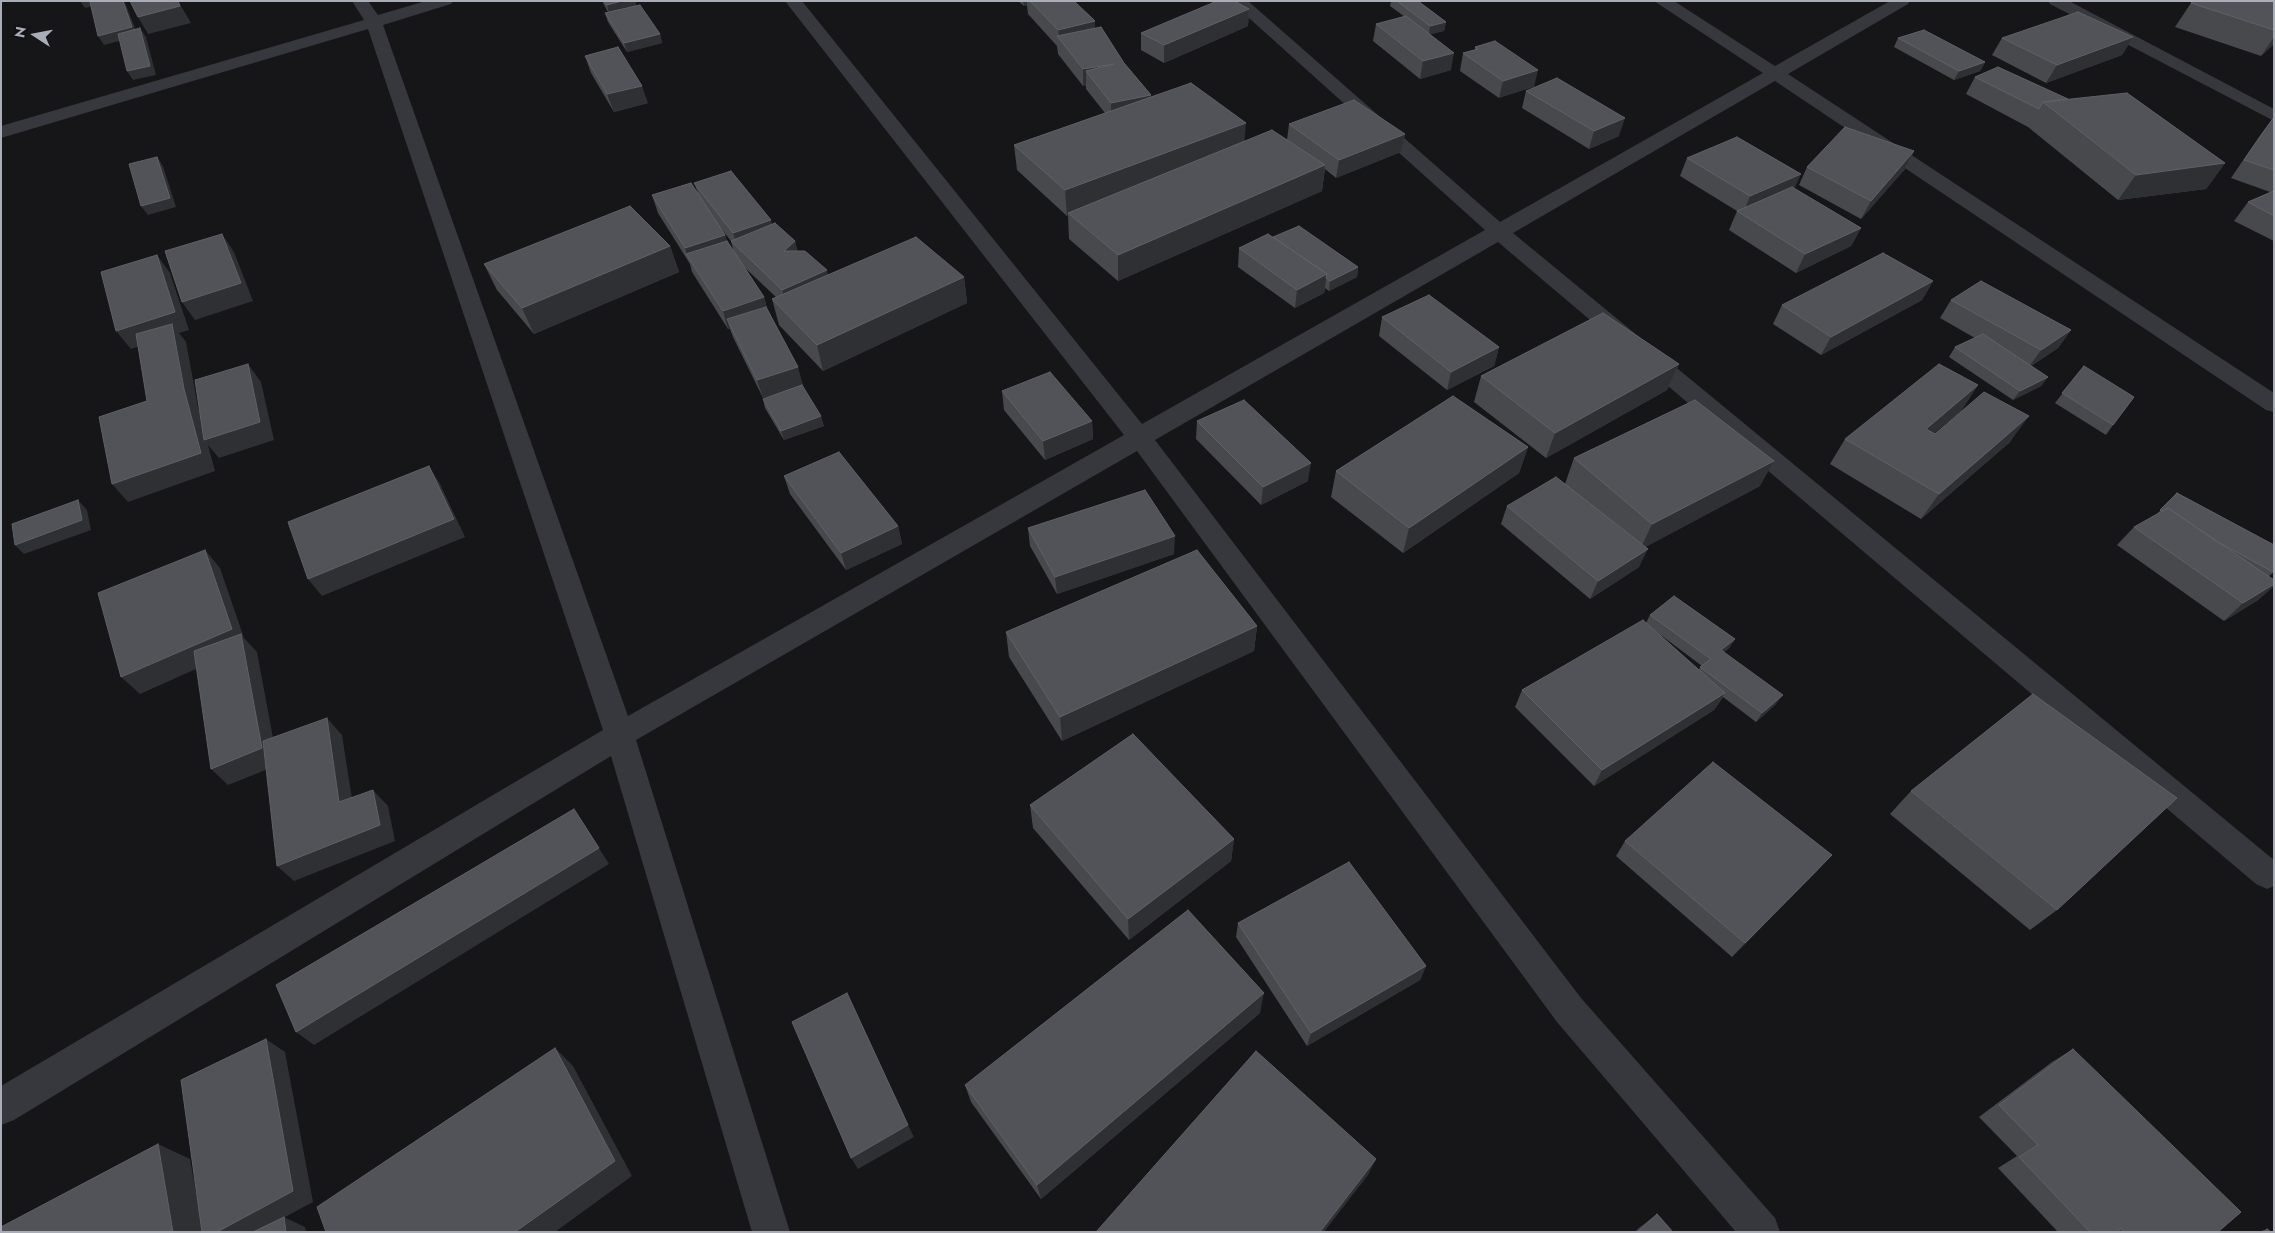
<!DOCTYPE html>
<html>
<head>
<meta charset="utf-8">
<style>
	body { margin:0 }
	#map { position:relative; width:2275px; height:1233px; overflow:hidden; background:#161618; font-family:Jost,sans-serif }
	canvas { display:block }
	.frame { position:absolute; inset:0; border:2px solid #a8adb8; pointer-events:none }
	.north { position:absolute; left:10px; top:10px; width:50px; height:50px; -webkit-text-stroke:4px #111113; paint-order:stroke; rotate:281deg; font-size:14px; font-weight:700; line-height:20px; text-align:center; color:#a8adb8 }
	.north::after { content:''; display:block; margin:auto; width:18px; height:22px; background:#a8adb8; clip-path:polygon(50% 0,100% 100%,50% 72%,0 100%) }
</style>
</head>
<body>
<div id="map">
<canvas width="2275" height="1233"></canvas>
<div class="frame"></div>
<div class="north">N</div>
</div>
<script>
const ctx = document.querySelector('canvas').getContext('2d');
ctx.lineJoin = 'round';
const shape = rows => new Path2D(rows.map(r => 'M' + r).join(''));
function paint(path, color) { ctx.fillStyle = color; ctx.fill(path, 'evenodd'); }
function trace(path, color, width, dash) { ctx.strokeStyle = color; ctx.lineWidth = width; ctx.lineCap = dash ? 'butt' : 'round'; ctx.setLineDash(dash || []); ctx.stroke(path); }
paint(shape([
	[352,1,368,1,378,15,426,1,453,1,451,4,383,25,628,716,1124,435,785,1,802,1,1142,424,1485,230,1230,1,1248,1,1500,222,1763,73,1654,1,1674,1,1775,66,1890,1,1910,1,1908,4,1788,74,2274,393,2274,412,2266,410,1775,81,1513,233,2274,860,2274,886,2267,889,2256,884,1498,242,1155,440,1581,998,1775,1218,1780,1232,1736,1232,1557,1022,1137,451,636,740,790,1232,752,1232,611,756,14,1120,1,1125,1,1086,603,730,368,29,1,138,1,126,364,20,352,1],
	[2048,1,2069,1,2274,109,2274,121,2050,4,2048,1]
]), '#37383d');
paint(shape([
	[602,1,635,1,636,6,660,34,662,43,627,52,608,22,605,13,608,12],
	[1018,1,1074,1,1095,21,1095,29,1151,95,1151,97,1245,141,1287,140,1289,124,1405,134,1401,152,1336,178,1325,169,1322,191,1118,281,1069,239,1068,215,1067,216,1017,170,1014,145,1105,113,1086,89,1086,86,1083,86,1058,54,1057,46,1028,14,1027,5,1024,6],
	[1391,1,1418,1,1446,22,1444,31,1430,34,1451,70,1420,79,1373,41,1376,24,1405,17,1390,6],
	[2274,1,2274,44,2261,56,2175,27,2191,3],
	[1249,9,1248,26,1164,63,1141,50,1141,33],
	[2133,37,2122,55,2046,83,1992,55,2002,38],
	[1898,38,1985,62,1980,71,1954,80,1894,47],
	[1475,47,1538,70,1499,98,1460,71,1463,53,1475,50],
	[585,56,648,103,614,112,591,73],
	[1975,77,2068,99,2225,163,2206,189,2118,200,2028,127,1966,94],
	[1526,91,1619,136,1589,149,1522,108],
	[2274,117,2274,241,2234,221,2248,202,2270,192,2231,178,2261,134],
	[1914,151,1905,169,1861,219,1799,185,1807,167],
	[1687,158,1794,189,1861,228,1851,246,1796,273,1729,230,1737,211,1680,176],
	[694,183,772,224,795,241,797,251,828,275,964,277,967,303,823,371,779,325,772,299,776,297,743,266,764,297,767,308,802,385,824,426,784,440,765,408,763,399,789,390,763,398,733,337,730,329,728,329,692,272,690,264,658,213,652,195,698,193],
	[720,227,731,241,734,253,727,242,725,235],
	[1273,237,1358,267,1357,277,1329,291,1325,288,1324,293,1295,308,1238,267,1239,248],
	[670,246,679,272,534,334,497,290,484,264],
	[1933,281,1922,300,1821,355,1773,324,1782,305],
	[1951,300,2071,330,2058,348,2031,366,2048,377,2041,386,2013,400,1949,357,1955,347,1975,338,1940,318],
	[1382,317,1499,347,1494,366,1447,390,1379,336],
	[1679,364,1667,390,1546,458,1474,402,1481,376],
	[2084,366,2113,425,2106,435,2055,403],
	[1978,385,1961,411,1934,433,2010,442,1921,519,1830,464,1845,439],
	[1002,391,1092,421,1093,439,1045,460,1004,410],
	[1197,421,1308,481,1261,505,1196,439],
	[1528,447,1519,473,1403,553,1331,497,1336,471],
	[1574,458,1760,486,1645,547,1639,567,1590,599,1501,524,1507,506,1565,484],
	[784,476,898,526,902,544,846,570,790,494],
	[2177,493,2274,572,2269,576,2274,580,2274,586,2258,600,2224,621,2117,545,2134,527,2156,515],
	[1028,528,1174,554,1057,594,1030,546],
	[1650,615,1735,639,1729,648,1724,652,1776,704,1756,722,1723,697,1714,710,1594,786,1515,707,1522,690,1646,623],
	[1650,627,1702,666,1698,670],
	[1257,626,1254,651,1062,741,1009,657,1006,632],
	[1911,791,2057,910,2030,930,1890,814],
	[1030,805,1234,839,1231,861,1129,940,1033,828],
	[1625,841,1818,870,1732,957,1616,856],
	[1238,923,1426,966,1420,980,1307,1046,1236,937],
	[1260,1013,1041,1199,971,1102,965,1085],
	[2073,1049,2218,1232,2058,1232,1998,1168,2017,1156,1979,1117,2052,1062],
	[1657,1214,1673,1232,1635,1232,1639,1228],
	[2267,1229,2271,1232,2258,1232]
]), '#47494d');
paint(shape([
	[80,1,114,1,85,8],
	[123,1,124,1,126,5,138,36,104,45,98,36],
	[178,1,191,23,148,34,138,17],
	[622,1,635,1,637,7,609,14,607,5],
	[1023,1,1027,1,1027,5,1024,6],
	[1249,9,1248,26,1164,63,1164,45],
	[1095,21,1095,38,1059,38,1058,30],
	[1446,22,1444,31,1429,35,1430,26],
	[140,28,146,37,156,75,133,80,127,71],
	[660,34,662,43,627,52,624,43],
	[2133,37,2122,55,2046,83,2057,65],
	[2274,37,2274,44,2261,56],
	[1454,53,1451,70,1420,79,1423,61],
	[1985,62,1980,71,1954,80,1959,71],
	[1114,64,1086,71,1086,86,1083,86,1083,69],
	[1538,70,1534,87,1499,98,1503,81],
	[642,86,648,103,614,112,607,94],
	[1151,95,1151,112,1111,121,1111,103],
	[1625,118,1619,136,1589,149,1594,131],
	[1246,123,1244,148,1068,213,1068,215,1067,216,1065,190],
	[1405,134,1401,152,1336,178,1339,160],
	[1914,151,1905,169,1861,219,1871,201],
	[157,157,163,166,176,207,148,215,141,206],
	[2225,163,2206,189,2118,200,2136,175],
	[1325,165,1322,191,1118,281,1118,255],
	[1801,174,1793,192,1743,214,1750,196],
	[771,220,776,238,738,248,733,233],
	[1861,228,1851,246,1796,273,1805,254],
	[222,234,234,252,253,301,195,320,182,302],
	[725,235,731,253,687,255,685,248],
	[795,241,800,260,784,251],
	[670,246,679,272,534,334,522,308],
	[157,255,170,273,189,330,179,333,186,342,198,407,207,439,248,364,261,382,274,440,219,458,208,445,215,471,128,502,112,484,184,389,174,335,131,349,116,331],
	[1358,267,1357,277,1329,291,1330,281],
	[827,270,831,288,787,308,782,290],
	[1327,274,1324,293,1295,308,1297,290],
	[964,277,967,303,823,371,817,345],
	[1933,281,1922,300,1821,355,1831,337],
	[764,297,769,316,727,319,730,329,728,329,723,311],
	[2071,330,2058,348,2028,368,2041,350],
	[1499,347,1494,366,1447,390,1451,372],
	[1679,364,1667,390,1546,458,1555,433],
	[798,367,803,385,763,398,757,380],
	[2048,377,2041,386,2013,400,2020,391],
	[1978,385,1961,411,1909,455,1926,429],
	[821,416,824,426,784,440,781,431],
	[2029,416,2010,442,1921,519,1939,494],
	[1092,421,1093,439,1045,460,1043,441],
	[1528,447,1519,473,1403,553,1409,528],
	[1774,461,1760,486,1640,550,1652,524],
	[1311,463,1308,481,1261,505,1263,487],
	[429,466,440,484,465,537,322,596,308,579],
	[78,500,87,510,91,530,24,554,15,545],
	[898,526,902,544,846,570,841,553],
	[1175,536,1174,554,1057,594,1055,577],
	[1648,549,1639,567,1590,599,1598,581],
	[205,550,220,568,244,638,257,652,278,765,228,785,211,769,243,648,140,694,121,677],
	[2274,584,2274,586,2258,600,2224,621,2243,603],
	[1257,626,1254,651,1062,741,1060,717],
	[1735,639,1729,648,1716,659,1721,650],
	[1725,693,1714,710,1594,786,1602,770],
	[1783,695,1776,704,1756,722,1762,713],
	[327,718,342,735,355,818,339,802],
	[373,790,388,806,395,841,294,881,277,866],
	[574,809,609,864,314,1045,296,1032],
	[1234,839,1231,861,1129,940,1128,919],
	[1832,855,1818,870,1732,957,1745,943],
	[1426,966,1420,980,1307,1046,1311,1033],
	[1264,993,1260,1013,1041,1199,1037,1185],
	[266,1039,285,1052,313,1202,257,1232,217,1232],
	[555,1048,573,1066,632,1176,555,1232,515,1232],
	[908,1125,914,1137,858,1169,851,1158],
	[158,1144,190,1159,203,1232,173,1232],
	[1376,1159,1368,1175,1324,1232,1320,1232],
	[284,1217,305,1227,306,1232,286,1232]
]), '#2f3033');
const building = shape([
	[94,1,123,1,132,27,98,36,90,2,94,1],
	[130,1,178,1,180,6,138,17,130,1],
	[604,1,622,1,607,5,604,1],
	[1030,1,1074,1,1095,21,1058,30,1030,1],
	[1217,1,1234,1,1249,9,1164,45,1141,33,1217,1],
	[1397,1,1418,1,1446,22,1430,26,1397,1],
	[2193,1,2274,1,2274,30,2191,3,2193,1],
	[640,5,660,34,624,43,605,13,640,5],
	[2078,12,2133,37,2057,65,2002,38,2078,12],
	[1406,16,1454,53,1423,61,1376,24,1406,16],
	[1101,27,1124,63,1151,95,1111,103,1086,71,1114,64,1083,69,1057,36,1101,27],
	[140,28,150,66,127,71,118,34,140,28],
	[1924,30,1985,62,1959,71,1898,38,1924,30],
	[1495,41,1538,70,1503,81,1463,53,1478,49,1475,47,1495,41],
	[618,47,642,86,607,94,585,56,618,47],
	[1998,67,2068,99,2043,102,2039,109,1975,77,1998,67],
	[1557,78,1625,118,1594,131,1526,91,1557,78],
	[1191,83,1246,123,1065,190,1014,145,1191,83],
	[2127,93,2225,163,2136,175,2043,102,2127,93],
	[1354,100,1405,134,1339,160,1289,124,1354,100],
	[2274,117,2274,170,2244,160,2274,117],
	[1845,127,1914,151,1871,201,1807,167,1845,127],
	[1272,130,1325,165,1118,255,1068,213,1272,130],
	[1737,137,1801,174,1750,196,1687,158,1737,137],
	[157,157,170,198,141,206,129,164,157,157],
	[731,171,771,220,733,233,694,183,731,171],
	[691,183,725,235,685,248,652,195,691,183],
	[1792,187,1861,228,1805,254,1737,211,1792,187],
	[2274,191,2274,216,2248,202,2274,191],
	[630,206,670,246,522,308,484,264,630,206],
	[775,223,795,241,784,251,805,251,827,270,782,290,731,241,775,223],
	[1299,226,1358,267,1330,281,1326,278,1327,274,1273,237,1299,226],
	[222,234,241,283,182,302,165,251,222,234],
	[1268,234,1327,274,1297,290,1239,248,1268,234],
	[916,237,964,277,817,345,772,299,916,237],
	[727,241,764,297,723,311,686,254,727,241],
	[1883,253,1933,281,1831,337,1782,305,1883,253],
	[157,255,175,312,116,331,101,272,157,255],
	[1981,281,2071,330,2041,350,1951,300,1981,281],
	[1429,295,1499,347,1451,372,1382,317,1429,295],
	[766,307,798,367,757,380,727,319,766,307],
	[1603,313,1679,364,1555,433,1481,376,1603,313],
	[172,324,184,389,201,453,112,484,99,417,147,401,136,334,172,324],
	[1983,334,2048,377,2020,391,1955,347,1983,334],
	[248,364,260,422,204,440,195,380,248,364],
	[1939,364,1978,385,1926,429,1935,434,1984,392,2029,416,1939,494,1845,439,1939,364],
	[2084,366,2134,397,2113,425,2062,393,2084,366],
	[1050,372,1092,421,1043,441,1002,391,1050,372],
	[802,385,821,416,781,431,763,399,802,385],
	[1453,396,1528,447,1409,528,1336,471,1453,396],
	[1244,400,1311,463,1263,487,1197,421,1244,400],
	[1695,400,1774,461,1652,524,1574,458,1695,400],
	[839,452,898,526,841,553,784,476,839,452],
	[429,466,454,519,308,579,288,522,429,466],
	[1556,477,1648,549,1598,581,1507,506,1556,477],
	[1145,490,1175,536,1055,577,1028,528,1145,490],
	[2177,493,2274,545,2274,572,2273,572,2216,541,2168,508,2162,511,2160,510,2177,493],
	[78,500,82,520,15,545,12,524,78,500],
	[2168,508,2274,580,2274,584,2243,603,2134,527,2168,508],
	[205,550,232,629,121,677,98,593,205,550],
	[1197,550,1257,626,1060,717,1006,632,1197,550],
	[1674,596,1735,639,1721,650,1783,695,1762,713,1700,667,1711,659,1650,615,1674,596],
	[1643,620,1725,693,1602,770,1522,690,1643,620],
	[241,634,262,748,211,769,194,651,241,634],
	[2033,694,2177,798,2057,910,1911,791,2033,694],
	[327,718,339,802,373,790,380,825,277,866,263,741,327,718],
	[1133,734,1234,839,1128,919,1030,805,1133,734],
	[1713,762,1832,855,1745,943,1625,841,1713,762],
	[574,809,599,848,296,1032,276,985,574,809],
	[1349,862,1426,966,1311,1033,1238,923,1349,862],
	[1188,910,1264,993,1037,1185,965,1085,1188,910],
	[847,993,908,1125,851,1158,792,1022,847,993],
	[266,1039,293,1191,217,1232,202,1232,181,1080,266,1039],
	[555,1048,615,1161,515,1232,326,1232,317,1207,555,1048],
	[2073,1049,2241,1212,2218,1232,2124,1232,2121,1228,2116,1232,2090,1232,2019,1157,2038,1145,1999,1105,2073,1049],
	[1256,1051,1376,1159,1320,1232,1096,1232,1256,1051],
	[158,1144,173,1232,1,1232,1,1227,158,1144],
	[1657,1214,1673,1232,1638,1232,1657,1214],
	[284,1217,286,1232,253,1232,284,1217],
	[2267,1229,2271,1232,2264,1232,2267,1229]
]);
paint(building, '#525359');
trace(building, '#5f6168', 1);
</script>
</body>
</html>
